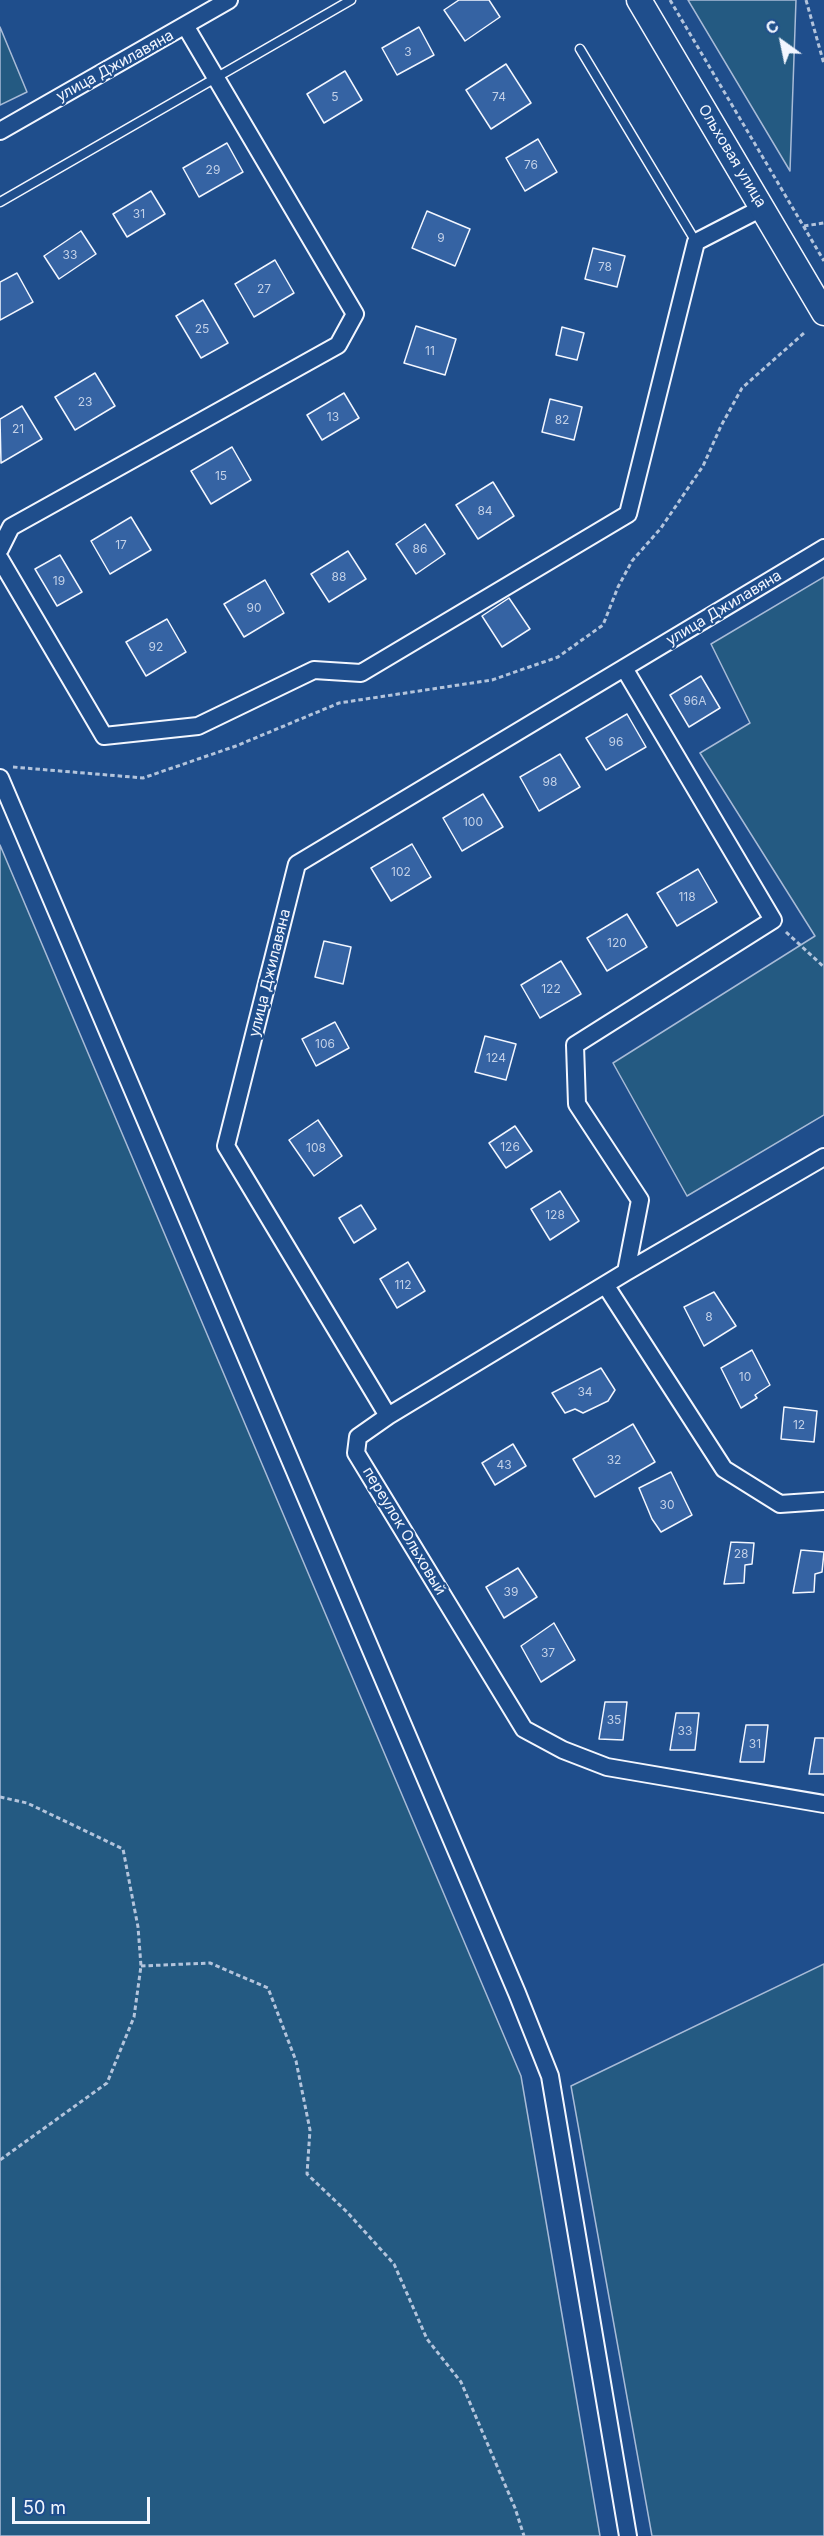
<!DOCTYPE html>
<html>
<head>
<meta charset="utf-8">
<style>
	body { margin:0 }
	#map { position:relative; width:824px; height:2536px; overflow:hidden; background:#1f4e8c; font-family:Inter,sans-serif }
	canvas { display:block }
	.north { position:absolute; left:752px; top:12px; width:60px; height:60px; -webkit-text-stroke:4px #1f4e8c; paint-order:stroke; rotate:327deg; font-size:16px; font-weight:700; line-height:24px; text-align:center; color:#f2f6ff }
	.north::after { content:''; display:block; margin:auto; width:21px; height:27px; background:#f2f6ff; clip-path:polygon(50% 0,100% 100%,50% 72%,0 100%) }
	.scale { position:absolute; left:12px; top:2497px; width:138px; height:27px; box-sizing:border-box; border:3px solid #f2f6ff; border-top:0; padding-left:8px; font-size:18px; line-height:21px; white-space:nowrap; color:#f2f6ff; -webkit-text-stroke:4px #1f4e8c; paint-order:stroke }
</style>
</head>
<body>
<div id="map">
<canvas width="824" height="2536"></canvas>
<div class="north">С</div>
<div class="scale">50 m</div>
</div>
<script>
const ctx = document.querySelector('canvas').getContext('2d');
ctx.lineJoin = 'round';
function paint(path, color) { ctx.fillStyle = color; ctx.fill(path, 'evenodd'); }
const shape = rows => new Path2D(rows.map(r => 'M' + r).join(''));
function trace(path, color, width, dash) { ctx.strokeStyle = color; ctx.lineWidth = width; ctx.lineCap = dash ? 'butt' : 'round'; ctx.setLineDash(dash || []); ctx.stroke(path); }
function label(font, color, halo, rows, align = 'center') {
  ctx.font = font + ' Inter,sans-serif'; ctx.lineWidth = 4.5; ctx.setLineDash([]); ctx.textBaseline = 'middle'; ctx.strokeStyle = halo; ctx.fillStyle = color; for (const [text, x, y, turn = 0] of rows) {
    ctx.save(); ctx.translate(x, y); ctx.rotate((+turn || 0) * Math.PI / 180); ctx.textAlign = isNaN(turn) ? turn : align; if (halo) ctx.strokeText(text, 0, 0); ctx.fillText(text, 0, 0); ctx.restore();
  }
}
const green = shape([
	[688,0,796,0,790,171,688,0],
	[0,27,27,92,0,105,0,27],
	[824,577,824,1115,687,1196,613,1063,815,936,700,753,750,723,711,644,824,577],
	[0,845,521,2076,600,2536,0,2536,0,845],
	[824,1964,824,2536,652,2536,571,2086,824,1964]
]);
paint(green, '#245a82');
trace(green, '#a8bbd7', 1.5);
const building = shape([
	[459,0,489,0,500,17,465,41,444,10,459,0],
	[419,27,434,55,397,75,382,48,419,27],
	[506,64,531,103,491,129,466,90,506,64],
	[345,71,362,100,324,123,307,94,345,71],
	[538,139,557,172,525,191,506,158,538,139],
	[227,143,243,172,199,197,183,168,227,143],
	[151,191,165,214,127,237,113,214,151,191],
	[427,211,470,229,455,266,412,248,427,211],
	[81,231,96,254,59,279,44,256,81,231],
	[593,248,625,256,617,287,585,279,593,248],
	[275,260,294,293,254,317,235,284,275,260],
	[17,273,33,302,0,320,0,282,17,273],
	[203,300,228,343,201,358,176,316,203,300],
	[416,326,456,339,445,375,404,363,416,326],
	[562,327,584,333,577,360,556,355,562,327],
	[95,373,115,406,75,430,55,397,95,373],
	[344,393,359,418,322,440,307,415,344,393],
	[550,399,582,407,574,440,542,432,550,399],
	[22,406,42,439,1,463,0,419,22,406],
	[232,447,251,480,211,504,191,471,232,447],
	[493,482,514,516,478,539,456,505,493,482],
	[131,517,151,550,110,574,91,541,131,517],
	[425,524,445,554,416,574,396,544,425,524],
	[348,551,366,579,329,602,311,574,348,551],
	[60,555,82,592,57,606,35,569,60,555],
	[265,580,284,613,244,637,224,604,265,580],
	[509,598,530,629,502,647,482,616,509,598],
	[167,619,186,652,146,676,126,642,167,619],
	[701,676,720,708,689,727,670,695,701,676],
	[627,714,646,747,606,770,586,738,627,714],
	[560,754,580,787,539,811,520,777,560,754],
	[483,794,503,827,462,851,443,818,483,794],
	[412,844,431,877,391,901,371,868,412,844],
	[698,869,717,902,677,926,657,893,698,869],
	[627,914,647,947,607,971,587,938,627,914],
	[324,941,351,947,343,984,315,977,324,941],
	[561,961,581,994,540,1018,521,985,561,961],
	[335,1022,349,1048,316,1066,302,1039,335,1022],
	[485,1036,516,1044,506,1080,475,1072,485,1036],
	[318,1120,342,1156,314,1176,289,1140,318,1120],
	[515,1126,532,1151,506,1168,489,1143,515,1126],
	[560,1191,579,1221,550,1240,531,1209,560,1191],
	[361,1205,376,1229,354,1243,339,1218,361,1205],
	[408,1262,425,1291,397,1308,380,1279,408,1262],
	[714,1292,736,1326,704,1346,684,1307,714,1292],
	[752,1350,770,1385,755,1395,757,1398,741,1408,721,1368,752,1350],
	[601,1368,615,1390,608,1401,583,1413,575,1409,565,1413,552,1393,601,1368],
	[784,1407,817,1411,814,1442,781,1439,784,1407],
	[633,1424,655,1462,595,1497,573,1459,633,1424],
	[513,1444,526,1466,495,1485,482,1463,513,1444],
	[671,1472,692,1515,661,1532,652,1519,639,1488,671,1472],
	[731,1542,754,1543,752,1564,745,1565,744,1583,724,1584,731,1542],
	[801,1550,824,1552,822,1572,815,1574,814,1592,793,1593,801,1550],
	[518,1568,537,1597,504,1618,486,1587,518,1568],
	[554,1623,575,1660,541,1682,521,1646,554,1623],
	[605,1702,627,1702,623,1740,599,1739,605,1702],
	[676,1713,699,1713,695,1750,670,1750,676,1713],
	[746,1725,768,1725,764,1762,740,1762,746,1725],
	[815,1738,824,1738,824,1774,809,1774,815,1738]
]);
paint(building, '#3563a3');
trace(building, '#f2f6ff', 1.5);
const lane = shape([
	[580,49,696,242],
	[0,202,351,0]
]);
const street = shape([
	[0,131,229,0],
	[0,549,11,527,338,345,355,314,186,27],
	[0,559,104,736,198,726,314,670,361,673,628,514,696,242,762,208],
	[624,668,773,920,575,1045,577,1104,640,1200,626,1272],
	[0,778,517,1993,550,2076,628,2536],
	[824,1157,626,1272,388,1416,358,1437,356,1453,524,1729,563,1750,607,1767,824,1804],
	[606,1286,724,1469,780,1504,824,1501],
	[388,1416,226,1146,297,864,824,548]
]);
const secondary = shape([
	[639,0,824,313]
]);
trace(lane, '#f2f6ff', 11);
trace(street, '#f2f6ff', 20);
trace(secondary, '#f2f6ff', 27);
trace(shape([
	[670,0,824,261],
	[806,0,824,64],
	[804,226,824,223],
	[13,767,143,778,236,746,339,703,492,680,558,657,603,625,618,587,632,561,661,528,703,466,721,426,742,388,804,333],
	[786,932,824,967],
	[0,1797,27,1803,123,1849,138,1927,141,1966,134,2017,107,2083,0,2160],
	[141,1966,210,1963,268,1988,296,2061,310,2130,307,2174,347,2212,394,2264,427,2339,461,2382,515,2508,524,2536]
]), '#b3c4dc', 3, [4.5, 3]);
trace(lane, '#1f4e8c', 8);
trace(street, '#1f4e8c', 16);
trace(secondary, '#1f4e8c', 24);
label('12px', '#c3d1e8', null, [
	["3",408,52],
	["5",335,97],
	["74",499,97],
	["76",531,165],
	["29",213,170],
	["31",139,214],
	["9",441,238],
	["33",70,255],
	["78",605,267],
	["27",264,289],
	["25",202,329],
	["11",430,351],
	["23",85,402],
	["13",333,417],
	["82",562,420],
	["21",18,429],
	["15",221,476],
	["84",485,511],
	["17",121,545],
	["86",420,549],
	["88",339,577],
	["19",59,581],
	["90",254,608],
	["92",156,647],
	["96А",695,701],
	["96",616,742],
	["98",550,782],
	["100",473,822],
	["102",401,872],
	["118",687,897],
	["120",617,943],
	["122",551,989],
	["106",325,1044],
	["124",496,1058],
	["126",510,1147],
	["108",316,1148],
	["128",555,1215],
	["112",403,1285],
	["8",709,1317],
	["10",745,1377],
	["34",585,1392],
	["12",799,1425],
	["32",614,1460],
	["43",504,1465],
	["30",667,1505],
	["28",741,1554],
	["39",511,1592],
	["37",548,1653],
	["35",614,1720],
	["33",685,1731],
	["31",755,1744]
]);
label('15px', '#f2f6ff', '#1f4e8c', [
	["улица Джилавяна",115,66,-29],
	["Ольховая улица",732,156,59],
	["улица Джилавяна",724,608,-31],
	["улица Джилавяна",270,973,-76],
	["переулок Ольховый",404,1531,59]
]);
</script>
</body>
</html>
